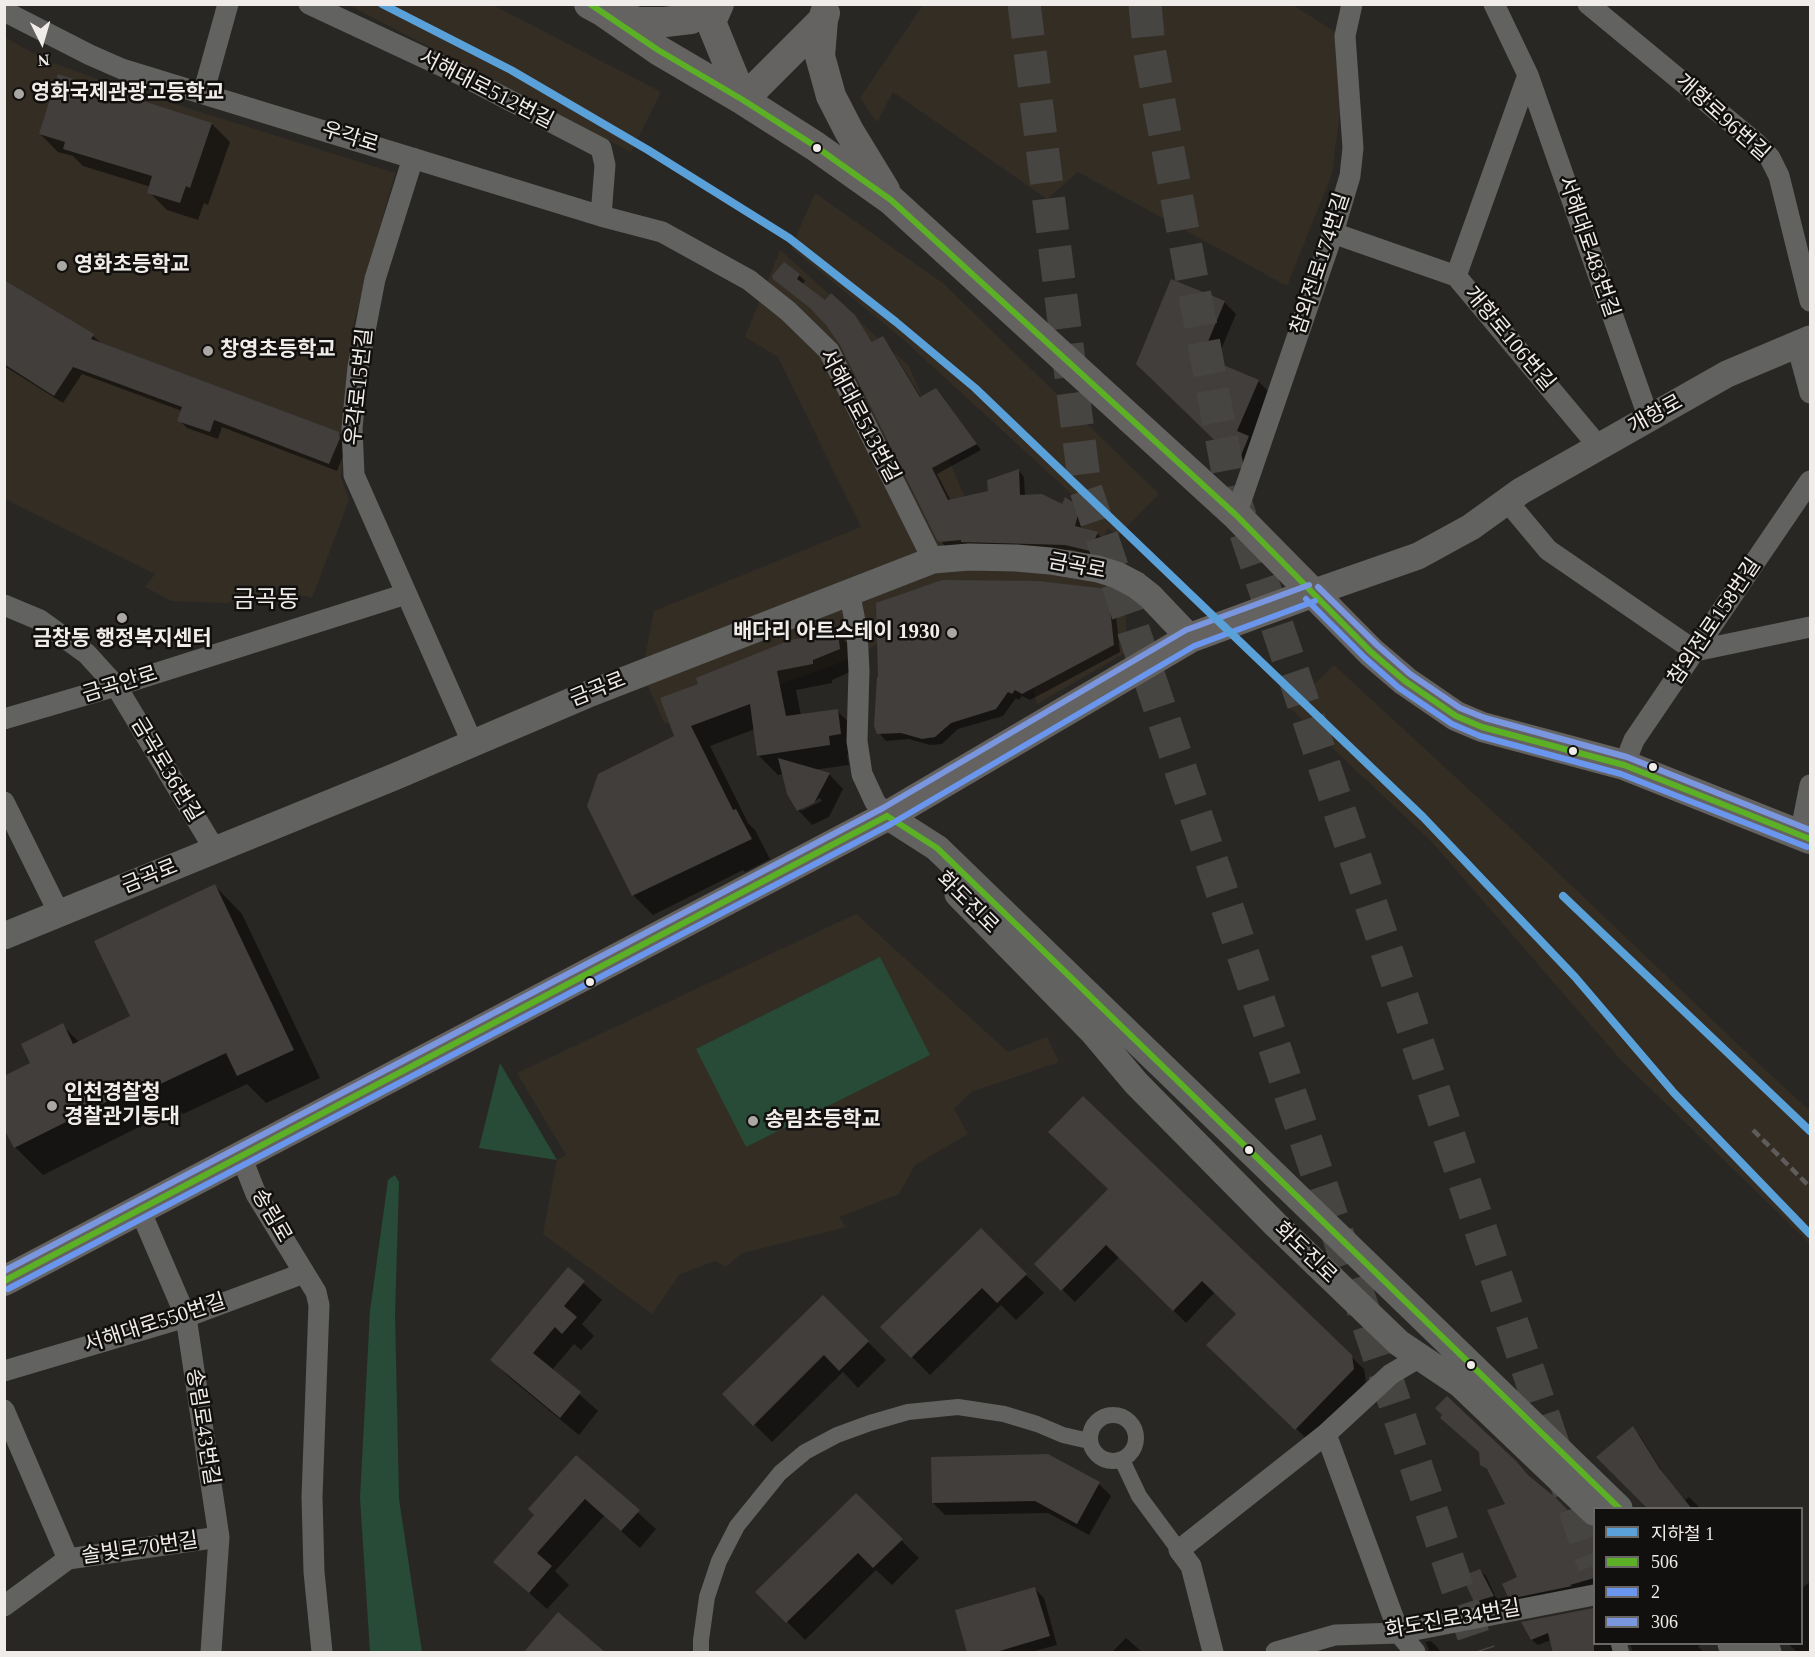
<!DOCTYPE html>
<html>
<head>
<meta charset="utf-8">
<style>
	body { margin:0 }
	#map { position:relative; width:1815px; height:1657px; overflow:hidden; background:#292724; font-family:"Times New Roman","Noto Sans KR",serif }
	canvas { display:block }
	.frame { position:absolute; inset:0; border:6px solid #efece9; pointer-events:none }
	.legend { position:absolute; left:1593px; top:1507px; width:210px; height:138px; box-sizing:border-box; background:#12100e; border:2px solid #6a6866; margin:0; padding:8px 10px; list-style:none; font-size:18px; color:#efece9 }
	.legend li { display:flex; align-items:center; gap:12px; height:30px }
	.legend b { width:30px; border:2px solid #6a6866 }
	.north { position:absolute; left:12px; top:12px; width:60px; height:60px; -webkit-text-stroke:4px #12100e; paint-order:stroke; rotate:175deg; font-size:16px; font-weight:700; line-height:24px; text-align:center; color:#efece9 }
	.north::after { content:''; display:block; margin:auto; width:21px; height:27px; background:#efece9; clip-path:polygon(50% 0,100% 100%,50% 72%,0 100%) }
</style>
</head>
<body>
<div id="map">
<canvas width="1815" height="1657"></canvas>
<div class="frame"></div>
<ul class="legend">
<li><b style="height:8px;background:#5aa1da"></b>지하철 1</li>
<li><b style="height:8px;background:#5bb025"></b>506</li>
<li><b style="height:8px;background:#6a96ee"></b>2</li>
<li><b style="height:8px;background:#7a96df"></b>306</li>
</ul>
<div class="north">N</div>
</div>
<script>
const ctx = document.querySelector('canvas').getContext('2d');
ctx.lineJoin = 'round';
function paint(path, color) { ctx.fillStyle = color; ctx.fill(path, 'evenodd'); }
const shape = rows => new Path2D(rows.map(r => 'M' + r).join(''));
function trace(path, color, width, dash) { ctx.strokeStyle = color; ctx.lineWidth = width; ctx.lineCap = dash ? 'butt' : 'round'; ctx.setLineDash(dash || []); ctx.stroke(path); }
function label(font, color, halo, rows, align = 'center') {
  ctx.font = font + ' "Times New Roman","Noto Sans KR",serif'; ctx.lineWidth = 5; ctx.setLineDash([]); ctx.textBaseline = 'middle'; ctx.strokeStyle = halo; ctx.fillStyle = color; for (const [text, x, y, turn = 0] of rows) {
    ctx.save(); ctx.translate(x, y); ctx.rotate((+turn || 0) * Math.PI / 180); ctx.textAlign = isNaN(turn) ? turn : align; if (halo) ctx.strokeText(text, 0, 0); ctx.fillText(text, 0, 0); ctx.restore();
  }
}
paint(shape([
	[349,5,493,5,661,92,631,152],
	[923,5,1293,5,1349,41,1332,174,1287,286,1078,172,1047,199,893,92,877,122,860,98],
	[4,37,48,61,114,85,395,173,353,326,341,477,349,500,312,598,279,589,226,603,171,601,145,587,155,574,5,499],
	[815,193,944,284,1159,494,1118,536,1108,528,1091,564,1124,576,1127,652,1037,704,1017,620,908,629,832,666,665,724,642,673,654,611,861,527,778,357,745,337,780,250,909,366,966,500,1060,502,1101,521,905,341,791,248],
	[1334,665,1529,845,1746,1052,1810,1111,1810,1244,1620,1059,1433,843,1290,708],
	[856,914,1008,1052,1047,1037,1059,1062,971,1092,954,1109,968,1134,915,1165,899,1194,839,1217,846,1227,742,1253,726,1267,715,1261,680,1274,652,1314,543,1234,557,1160,566,1155,517,1073]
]), '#342d24');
paint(shape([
	[880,957,930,1055,746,1147,696,1049],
	[500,1063,557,1160,479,1148],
	[395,1175,399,1182,395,1314,399,1499,422,1652,370,1652,360,1498,370,1311,388,1180]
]), '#274b36');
paint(shape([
	[59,76,212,124,230,142,208,205,204,203,198,220,167,210,149,192,151,187,83,166,73,156,58,152,40,134],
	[799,275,805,281,802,285,825,302,831,296,860,323,873,343,882,338,888,344,921,397,941,396,981,450,937,474,951,501,990,492,1019,471,1024,477,1025,496,1062,506,1079,508,1085,514,1081,529,1097,533,1103,539,1096,556,1072,550,945,546,939,539,842,345,816,312,781,284],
	[4,282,93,336,102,344,339,433,347,441,347,446,337,471,222,427,218,439,187,428,179,420,182,411,82,374,63,403,4,366],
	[1224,302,1236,314,1215,364,1258,381,1270,393,1251,439,1260,449,1250,473,1137,364],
	[1107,591,1114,598,1120,652,1030,700,1022,696,1019,700,1016,698,1003,716,958,729,942,744,930,745,909,739,886,741,879,733,880,678],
	[838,634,857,653,859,668,832,680,832,683,796,690,801,716,837,711,857,730,860,753,847,755,849,765,813,770,829,774,843,789,829,817,812,825,798,810,784,774,778,775,758,755,755,729,710,746,748,823,755,830,770,859,745,872,743,870,653,915,633,895,676,737,662,699],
	[820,798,822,801,801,811,801,808],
	[215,886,242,914,320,1078,266,1103,247,1084,183,1114,177,1108,43,1175,15,1147,4,1126,32,1064,62,1025,80,1043,132,1016],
	[1083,1098,1364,1369,1366,1382,1309,1441,1221,1357,1238,1314,1215,1292,1186,1323,1119,1257,1075,1302,1036,1264,1110,1189],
	[981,1230,1044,1293,1016,1320,1001,1305,930,1375,882,1327],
	[568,1269,602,1300,582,1324,594,1336,581,1350,574,1344,552,1370,598,1411,579,1435,510,1378,492,1360],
	[823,1297,886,1360,858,1388,843,1372,772,1442,724,1394],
	[1632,1428,1640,1436,1667,1479,1685,1500,1689,1497,1700,1508,1651,1508],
	[576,1457,656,1529,640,1548,604,1516,555,1571,569,1585,547,1609,495,1562,536,1515],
	[1481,1464,1530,1479,1555,1499,1594,1539,1594,1588,1516,1604,1510,1598,1519,1577,1508,1505,1488,1470],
	[1099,1484,1111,1496,1089,1535,1048,1513,945,1515,933,1503],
	[856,1495,919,1558,892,1585,876,1570,805,1640,758,1592],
	[1480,1571,1486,1576,1498,1602,1481,1607,1475,1601],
	[1810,1582,1810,1652,1797,1652,1788,1644,1802,1644,1802,1588],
	[1035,1589,1044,1598,1057,1645,1031,1652,969,1652],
	[1594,1609,1594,1644,1617,1644,1614,1652,1555,1652,1551,1640,1538,1645,1532,1640,1523,1623],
	[1126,1638,1142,1652,1112,1652],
	[1431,1641,1437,1647,1441,1652,1428,1652,1429,1649,1425,1642],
	[1630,1644,1701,1644,1698,1647,1704,1652,1633,1652]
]), '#0007');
paint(shape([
	[58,74,212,123,190,188,186,186,180,203,147,193,152,176,63,149,65,142,39,134],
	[784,262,800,274,797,279,825,300,831,293,855,315,872,342,883,336,920,397,936,388,977,444,932,468,948,500,988,491,987,480,1019,469,1020,495,1042,494,1062,504,1065,497,1080,507,1075,526,1098,532,1090,551,1065,545,961,542,961,540,940,542,937,540,840,345,826,325,810,308,773,279,772,276],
	[1171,279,1225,301,1202,356,1259,380,1237,431,1249,436,1238,463,1136,364],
	[4,280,94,334,91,339,339,432,340,438,329,464,214,420,210,432,177,421,182,407,73,367,54,396,4,364],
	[942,580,1038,581,1108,589,1114,645,1022,694,1015,690,1012,694,1008,692,996,709,951,723,935,737,922,739,901,733,877,734,874,726,877,677,878,677,876,603],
	[838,632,840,649,813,660,813,664,777,671,786,716,838,709,841,734,829,736,830,745,757,756,750,704,691,726,733,810,736,809,752,839,632,896,587,806,598,774,674,736,660,698,698,684,696,678,790,640],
	[778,758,830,773,814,803,797,811,787,794],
	[215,884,294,1050,237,1076,226,1053,154,1087,150,1080,14,1148,4,1129,4,1076,30,1063,21,1044,63,1023,73,1044,130,1016,94,941],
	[1083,1096,1352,1355,1354,1369,1295,1430,1206,1345,1236,1314,1202,1281,1173,1311,1106,1245,1061,1291,1034,1264,1108,1189,1048,1132],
	[981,1228,1027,1274,997,1303,982,1288,911,1358,880,1327],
	[568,1267,585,1281,564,1306,577,1317,562,1334,555,1327,533,1353,581,1392,560,1418,490,1360],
	[823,1295,869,1341,839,1371,824,1355,753,1426,722,1394],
	[1447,1396,1516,1461,1528,1475,1556,1498,1594,1537,1594,1578,1570,1585,1572,1586,1509,1599,1502,1584,1517,1577,1487,1510,1505,1504,1487,1469,1480,1465,1479,1452,1440,1418,1442,1415,1435,1408],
	[1633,1426,1660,1469,1692,1509,1648,1509,1596,1457],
	[1048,1454,1100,1482,1077,1524,1035,1501,932,1503,931,1457],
	[576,1455,640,1510,621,1531,585,1499,537,1553,552,1566,529,1593,493,1562,534,1515,528,1509],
	[856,1493,903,1539,873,1568,858,1553,786,1623,755,1592],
	[1480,1569,1494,1596,1474,1602,1462,1576],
	[1035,1587,1050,1636,993,1653,967,1653,955,1610],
	[1594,1608,1594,1653,1553,1653,1548,1633,1531,1640,1521,1622],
	[558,1612,606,1653,523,1653]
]), '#413e3c');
trace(shape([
	[1024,4,1085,487,1479,1652],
	[1145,4,1149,48,1231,489,1594,1566]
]), '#474542', 33, [33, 16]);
trace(shape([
	'1090 1438a23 23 0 1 1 46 0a23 23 0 1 1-46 0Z',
	[1122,1460,1139,1496,1179,1550],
	[1619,1644,1621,1652],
	[701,1652,701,1640,707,1597,719,1561,737,1526,780,1473,805,1452,837,1435,870,1423,908,1412,958,1407,1004,1414,1037,1424,1063,1435,1089,1441]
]), '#626260', 16);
trace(shape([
	[309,4,459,74,601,148,605,165,601,216],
	[1494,4,1528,75,1649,419],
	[1588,4,1755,142,1770,158,1779,176,1810,301],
	[4,11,90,55,122,69,601,216,662,232,749,280,788,311,829,351,933,560],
	[203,94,228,4],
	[413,158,375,279,358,367,352,428,354,475,472,742],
	[1333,233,1456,276,1599,447],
	[1456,276,1528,75],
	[1797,345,1810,393],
	[1507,501,1548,550,1695,651,1810,627],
	[1236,515,1333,233,1350,176,1353,148,1345,36,1352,4],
	[849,591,857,631,859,671,857,741,862,774,875,802,887,816],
	[4,605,40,620,87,654,116,686,215,850],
	[4,719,116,686,406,594],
	[1624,765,1634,740,1810,481],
	[4,802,59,913],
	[1800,835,1810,785],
	[241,1156,256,1194,316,1292,319,1305,312,1497,314,1572,322,1652],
	[140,1210,186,1317,219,1537,211,1652],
	[4,1371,186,1317,304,1273],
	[4,1410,68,1559],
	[1326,1434,1399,1633,1415,1652],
	[4,1606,68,1559,219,1537],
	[1213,1652,1191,1566,1179,1550,1326,1434,1391,1374,1420,1357],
	[1276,1652,1335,1635,1399,1633,1594,1595]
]), '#626260', 21);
trace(shape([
	[1312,593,1418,556,1471,527,1521,491,1727,374,1810,339],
	[887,816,937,848,1619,1508],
	[958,894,1093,1032,1136,1083,1276,1225,1399,1343,1460,1384,1594,1512],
	[4,936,394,777,586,695,933,560,969,557,1016,558,1050,561,1098,569,1117,575,1136,585,1150,596,1190,638],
	[1731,1644,1740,1652],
	[1759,1644,1768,1652]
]), '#626260', 27);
trace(shape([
	[589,4,602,11,658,50,743,100,815,146,891,200,1236,515,1371,652,1405,681,1456,716,1482,727,1624,765,1810,839],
	[719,4,711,22,743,100],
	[616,16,639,22,665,22,691,19,715,4],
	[823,20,820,56,831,96,849,131,885,190],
	[743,100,823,20,825,13],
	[4,1281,887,816,1190,638,1312,593]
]), '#656362', 30);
trace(shape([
	[1753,1130,1810,1187]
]), '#5e5d5b', 4.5, [9, 4.5]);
trace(shape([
	[590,4,658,50,743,100,815,146,891,200,1236,515,1371,652,1405,681,1456,716,1482,727,1624,765,1810,839],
	[887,816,937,848,1619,1508],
	[4,1281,887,816]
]), '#5bb025', 6);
trace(shape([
	[1306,599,1365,658,1399,688,1452,724,1480,736,1621,774,1807,847],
	[8,1289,891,824,1194,646,1315,601]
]), '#6a96ee', 6);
trace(shape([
	[1318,587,1377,645,1410,674,1460,708,1485,718,1627,757,1810,830],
	[4,1271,883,808,1186,630,1309,585]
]), '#7a96df', 6);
trace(shape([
	[382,4,511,70,648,150,789,238,896,322,975,388,1423,817,1575,977,1674,1093,1810,1234],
	[1563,896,1810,1131]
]), '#5aa1da', 8);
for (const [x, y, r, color] of [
	[19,94,6,"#aaa7a4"],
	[817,148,5,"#efece9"],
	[62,266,6,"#aaa7a4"],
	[208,351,6,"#aaa7a4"],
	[122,618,6,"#aaa7a4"],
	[952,633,6,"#aaa7a4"],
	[1573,751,5,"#efece9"],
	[1653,767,5,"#efece9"],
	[590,982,5,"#efece9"],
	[52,1106,6,"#aaa7a4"],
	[753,1121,6,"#aaa7a4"],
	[1249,1150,5,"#efece9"],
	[1471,1365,5,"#efece9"]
]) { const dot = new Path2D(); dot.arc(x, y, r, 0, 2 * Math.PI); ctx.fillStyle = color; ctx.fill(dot); trace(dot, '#12100e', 2); }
label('21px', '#efece9', '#12100e', [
	["서해대로512번길",486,90,27],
	["개항로96번길",1722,118,42],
	["우각로",350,138,17],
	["서해대로483번길",1588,247,71],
	["참외전로174번길",1321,264,-72],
	["개항로106번길",1509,339,50],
	["우각로15번길",360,387,-84],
	["개항로",1656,415,-29],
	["서해대로513번길",859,416,62],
	["금곡로",1077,567,11],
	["참외전로158번길",1715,622,-56],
	["금곡안로",120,685,-17],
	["금곡로",598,690,-22],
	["금곡로36번길",166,770,59],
	["금곡로",150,877,-22],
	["화도진로",967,903,45],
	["송림로",271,1216,60],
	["화도진로",1305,1253,44],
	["서해대로550번길",155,1324,-18],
	["송림로43번길",202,1427,81],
	["솔빛로70번길",140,1549,-8],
	["화도진로34번길",1453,1620,-10]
]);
label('bold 21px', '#efece9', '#12100e', [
	["영화국제관광고등학교",31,94],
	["영화초등학교",74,266],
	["창영초등학교",220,351],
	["배다리 아트스테이 1930",940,633,"right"],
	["금창동 행정복지센터",122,640,"center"],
	["인천경찰청",64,1094],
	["경찰관기동대",64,1118],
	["송림초등학교",765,1121]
], 'left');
label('24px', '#efece9', '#12100e', [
	["금곡동",266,601]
]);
</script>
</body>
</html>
